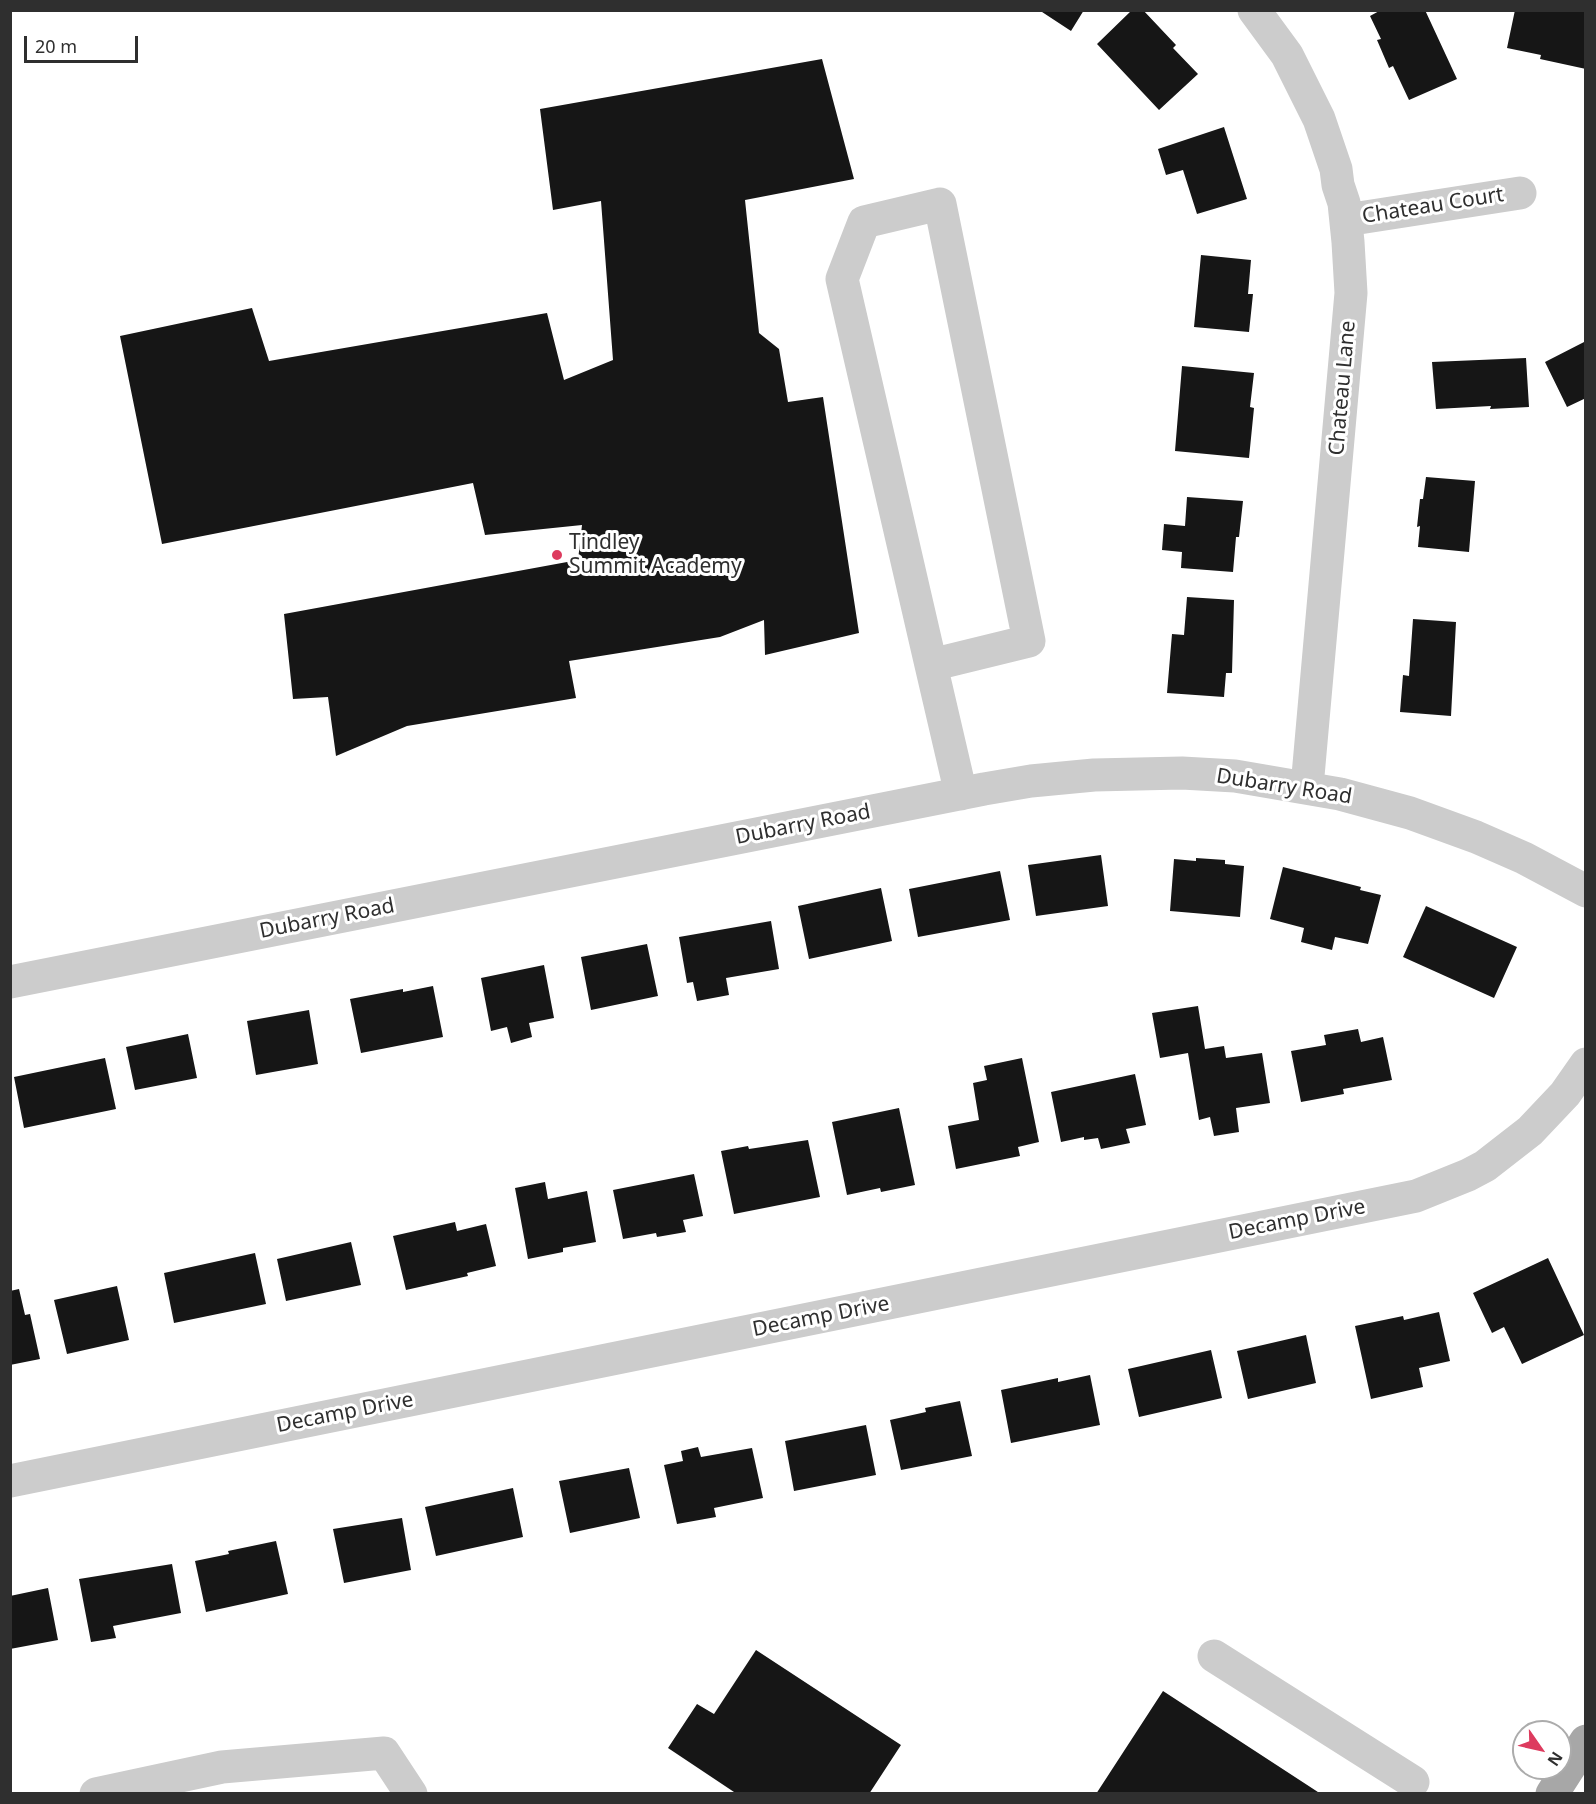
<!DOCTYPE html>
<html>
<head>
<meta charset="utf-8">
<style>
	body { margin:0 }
	#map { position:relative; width:1596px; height:1804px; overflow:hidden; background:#fff; font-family:"Noto Sans",sans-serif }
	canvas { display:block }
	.frame { position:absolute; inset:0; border:12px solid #2f2f2f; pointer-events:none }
	.north { position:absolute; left:1512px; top:1720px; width:60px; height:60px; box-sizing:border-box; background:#fff; border:2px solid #acacac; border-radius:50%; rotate:124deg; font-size:16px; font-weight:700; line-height:24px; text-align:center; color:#2f2f2f }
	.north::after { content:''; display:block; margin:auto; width:21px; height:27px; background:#dd3b5e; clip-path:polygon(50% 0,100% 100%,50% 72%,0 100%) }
	.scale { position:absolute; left:24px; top:36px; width:114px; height:27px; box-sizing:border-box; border:3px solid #2f2f2f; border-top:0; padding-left:8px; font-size:18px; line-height:21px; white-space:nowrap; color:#2f2f2f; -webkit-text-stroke:4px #fff; paint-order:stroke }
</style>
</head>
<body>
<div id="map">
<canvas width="1596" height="1804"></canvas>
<div class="frame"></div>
<div class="north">N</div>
<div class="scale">20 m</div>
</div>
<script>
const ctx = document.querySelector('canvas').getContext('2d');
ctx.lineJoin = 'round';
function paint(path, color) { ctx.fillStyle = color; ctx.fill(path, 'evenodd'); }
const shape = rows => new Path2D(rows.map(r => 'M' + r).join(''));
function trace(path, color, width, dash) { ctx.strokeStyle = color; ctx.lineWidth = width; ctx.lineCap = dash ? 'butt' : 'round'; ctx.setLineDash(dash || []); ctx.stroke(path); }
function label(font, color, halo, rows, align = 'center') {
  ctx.font = font + ' "Noto Sans",sans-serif'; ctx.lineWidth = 6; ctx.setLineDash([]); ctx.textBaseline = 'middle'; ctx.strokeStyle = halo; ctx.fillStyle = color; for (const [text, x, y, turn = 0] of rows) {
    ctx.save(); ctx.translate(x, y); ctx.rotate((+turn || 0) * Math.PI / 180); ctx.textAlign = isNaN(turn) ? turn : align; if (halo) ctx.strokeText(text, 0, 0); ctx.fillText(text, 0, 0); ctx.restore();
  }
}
paint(shape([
	[1039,10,1084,10,1071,31],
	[1132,10,1143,10,1176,45,1173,48,1198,74,1159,110,1097,44],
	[1381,10,1425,10,1457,79,1409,100,1393,66,1389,68,1377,40,1381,39,1370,16],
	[1515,10,1586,11,1586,69,1540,59,1541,55,1507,48],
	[822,59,854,179,745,200,759,333,779,349,788,402,823,397,859,633,765,655,764,620,720,637,569,661,576,698,407,726,336,756,328,697,293,699,284,614,578,560,582,525,485,535,473,483,162,544,120,336,252,308,269,361,547,313,564,380,613,360,601,201,553,210,540,109],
	[1224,127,1247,199,1197,214,1183,170,1166,175,1158,149],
	[1201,255,1251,260,1248,294,1253,294,1249,332,1194,327],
	[1586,341,1586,398,1567,407,1545,362],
	[1526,358,1529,407,1490,409,1491,406,1436,409,1432,362],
	[1182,366,1254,373,1250,407,1254,408,1249,458,1175,451],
	[1426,477,1475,481,1469,552,1418,547,1420,526,1417,527,1420,499,1423,499],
	[1187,497,1243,501,1239,537,1236,537,1233,572,1181,568,1182,552,1162,550,1164,524,1185,526],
	[1187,597,1234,600,1232,673,1226,673,1224,697,1167,693,1172,634,1184,635],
	[1413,619,1456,622,1451,716,1400,712,1403,675,1409,676],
	[1101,855,1108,906,1036,916,1028,865],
	[1196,858,1225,860,1225,864,1244,866,1240,917,1170,911,1174,859,1196,861],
	[1283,867,1361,887,1360,890,1381,895,1368,944,1335,937,1332,950,1301,942,1304,928,1270,919],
	[1000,871,1010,920,918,937,909,889],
	[881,888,892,941,809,959,798,906],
	[1426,906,1517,947,1494,998,1403,957],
	[771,921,779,969,726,978,729,995,697,1001,693,982,687,983,679,937],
	[647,944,658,996,591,1010,581,957],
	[544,965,554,1018,529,1023,532,1037,511,1043,507,1027,491,1031,481,978],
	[433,986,443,1037,361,1053,350,999,403,989,403,992],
	[1198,1006,1205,1049,1224,1046,1226,1058,1262,1053,1270,1103,1236,1108,1239,1132,1214,1136,1210,1117,1199,1120,1188,1053,1160,1058,1152,1013],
	[309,1010,318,1064,256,1075,247,1021],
	[1358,1029,1361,1042,1383,1037,1392,1080,1343,1089,1344,1094,1301,1102,1291,1051,1326,1045,1324,1035],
	[188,1034,197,1078,135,1090,126,1047],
	[105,1058,116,1109,24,1128,14,1077],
	[1022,1058,1039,1142,1018,1147,1020,1156,956,1169,948,1126,979,1120,973,1083,987,1080,984,1066],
	[1135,1074,1146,1125,1126,1129,1130,1143,1101,1149,1098,1138,1084,1140,1084,1137,1061,1142,1051,1092],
	[899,1108,915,1185,881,1192,880,1188,847,1195,832,1122],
	[808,1140,820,1197,734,1214,721,1151,748,1146,749,1149],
	[694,1174,703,1216,683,1220,686,1232,657,1237,656,1233,623,1239,613,1190],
	[545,1182,548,1199,587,1191,596,1242,563,1248,563,1252,528,1259,515,1188],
	[455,1222,457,1231,486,1224,496,1266,467,1273,468,1276,406,1290,393,1236],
	[351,1242,361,1285,286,1301,277,1259],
	[255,1253,266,1304,174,1323,164,1273],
	[1548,1258,1584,1335,1522,1364,1504,1327,1492,1333,1473,1293],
	[117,1286,129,1340,67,1354,54,1300],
	[19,1289,25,1315,30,1314,40,1359,10,1365,10,1291],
	[1439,1312,1450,1361,1419,1368,1423,1387,1371,1399,1355,1326,1403,1316,1404,1320],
	[1306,1335,1316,1383,1248,1399,1237,1351],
	[1211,1350,1222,1398,1139,1417,1128,1369],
	[1090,1375,1100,1425,1011,1443,1001,1390,1058,1378,1058,1382],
	[960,1401,972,1456,901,1470,890,1420,926,1412,925,1408],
	[866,1425,876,1475,794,1491,785,1441],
	[698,1447,701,1457,752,1448,763,1498,714,1508,716,1517,677,1524,664,1465,683,1461,681,1451],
	[629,1468,640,1518,570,1533,559,1481],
	[513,1488,523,1537,436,1556,425,1507],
	[402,1518,411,1570,344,1583,333,1529],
	[276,1541,288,1594,206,1612,195,1561,229,1554,228,1551],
	[172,1564,181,1613,113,1626,116,1638,91,1642,79,1579],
	[48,1588,58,1640,10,1649,10,1596],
	[756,1650,901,1745,869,1794,737,1794,668,1748,697,1704,714,1714],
	[1163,1691,1321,1794,1096,1794]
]), '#161616');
trace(shape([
	[1254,10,1287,55,1319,119,1336,169,1338,185,1344,203,1348,242,1351,293,1307,787],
	[1346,220,1520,193],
	[931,665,1029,641,940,204,864,222,842,279,931,665,961,794],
	[10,982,984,789,1031,781,1094,775,1182,773,1235,776,1340,794,1410,813,1476,837,1524,858,1586,891],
	[10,1481,1416,1196,1468,1175,1485,1166,1530,1131,1565,1094,1586,1064],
	[1214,1656,1413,1782],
	[96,1794,222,1767,384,1753,411,1794]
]), '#ccc', 33);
trace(shape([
	[1552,1794,1586,1741]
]), '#a7a7a7', 33);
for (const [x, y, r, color] of [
	[557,555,6,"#dd3b5e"]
]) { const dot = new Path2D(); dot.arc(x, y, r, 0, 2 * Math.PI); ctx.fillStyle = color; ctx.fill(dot); trace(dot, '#fff', 2); }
label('21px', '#2f2f2f', '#fff', [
	["Chateau Court",1433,206,-9],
	["Chateau Lane",1343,388,-85],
	["Dubarry Road",1284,787,9],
	["Dubarry Road",803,825,-11],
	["Dubarry Road",327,919,-11],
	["Decamp Drive",1297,1220,-11],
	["Decamp Drive",821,1317,-11],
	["Decamp Drive",345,1413,-11]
]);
label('21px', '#2f2f2f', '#fff', [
	["Tindley",569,543],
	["Summit Academy",569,567]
], 'left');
</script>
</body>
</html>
